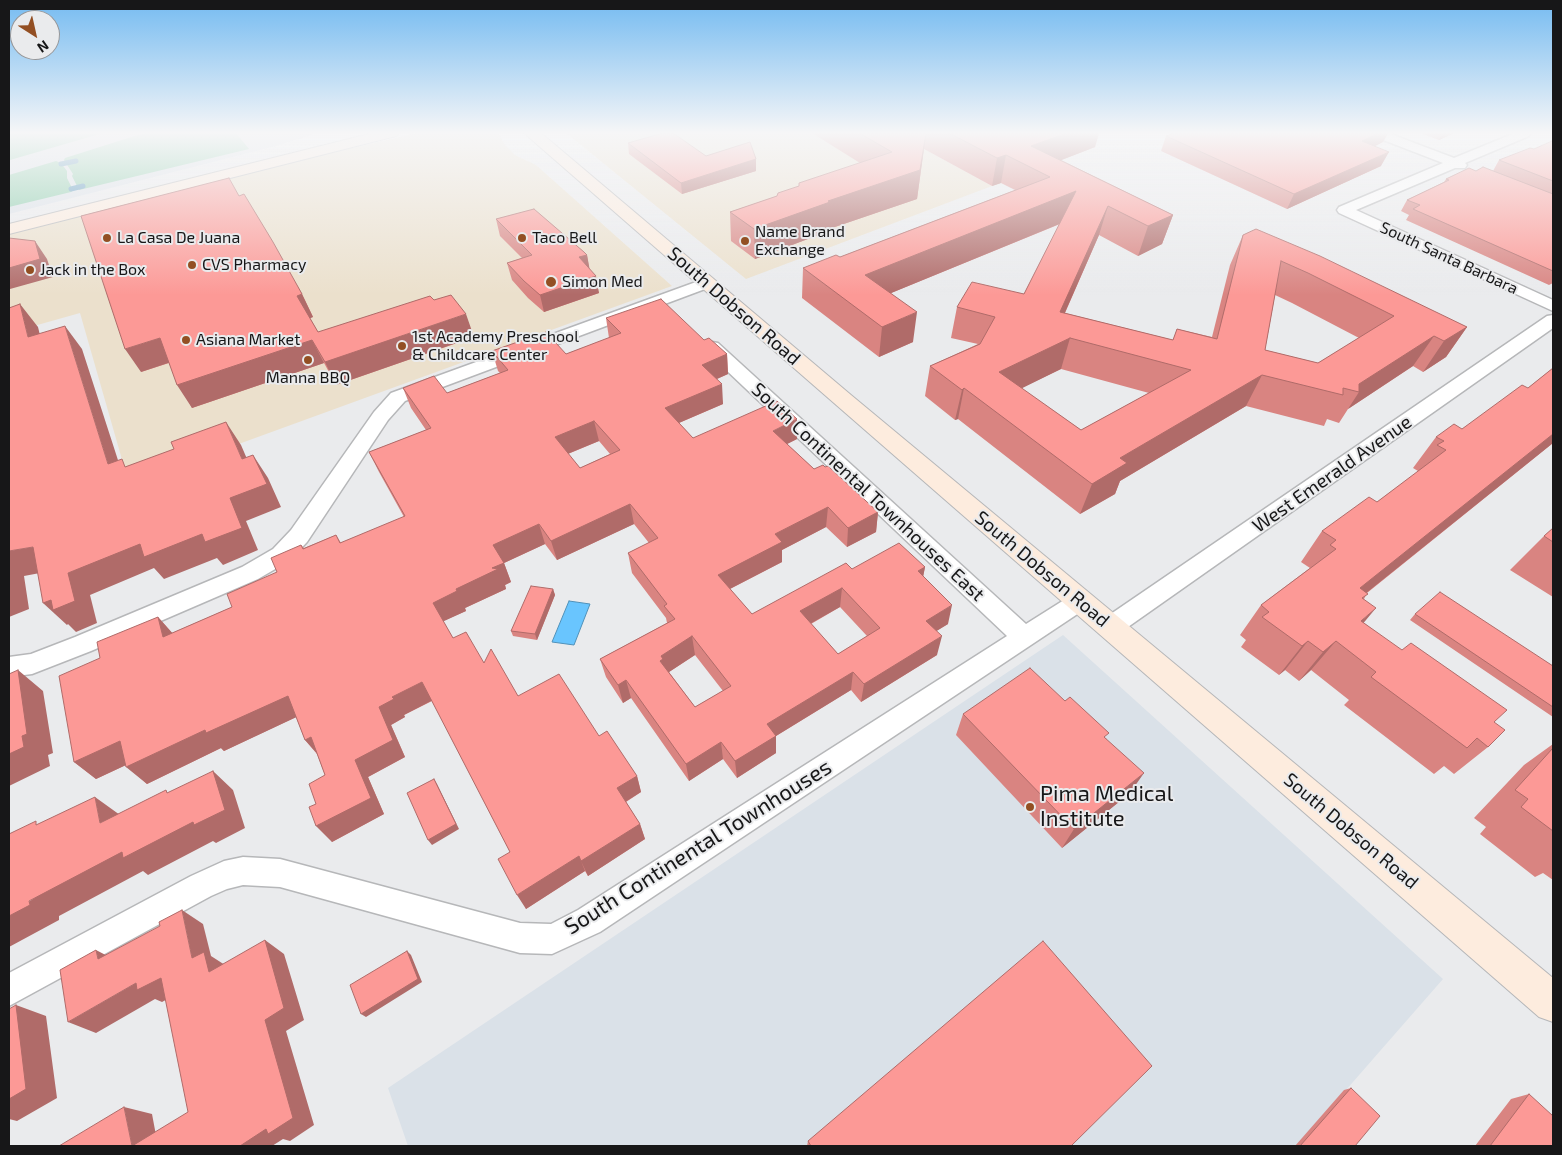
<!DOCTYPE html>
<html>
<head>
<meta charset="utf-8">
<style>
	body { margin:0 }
	#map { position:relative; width:1562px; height:1155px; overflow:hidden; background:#eaebed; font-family:"Exo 2",sans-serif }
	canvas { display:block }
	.frame { position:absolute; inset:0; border:10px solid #171718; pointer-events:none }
	.north { position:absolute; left:10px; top:10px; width:50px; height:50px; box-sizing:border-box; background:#eaebed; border:1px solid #969698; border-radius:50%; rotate:145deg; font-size:14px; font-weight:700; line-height:20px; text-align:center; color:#171718 }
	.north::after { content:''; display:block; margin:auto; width:18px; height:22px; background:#934f23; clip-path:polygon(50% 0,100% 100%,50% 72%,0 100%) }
</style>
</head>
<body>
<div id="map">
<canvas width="1562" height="1155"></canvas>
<div class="frame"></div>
<div class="north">N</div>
</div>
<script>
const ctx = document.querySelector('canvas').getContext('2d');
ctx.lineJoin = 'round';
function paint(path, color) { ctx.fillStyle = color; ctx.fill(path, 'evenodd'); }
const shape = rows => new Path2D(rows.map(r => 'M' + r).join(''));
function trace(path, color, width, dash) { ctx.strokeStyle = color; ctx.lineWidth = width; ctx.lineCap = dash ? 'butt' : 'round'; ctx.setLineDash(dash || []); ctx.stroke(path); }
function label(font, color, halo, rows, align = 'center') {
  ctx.font = font + ' "Exo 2",sans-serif'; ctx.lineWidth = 4; ctx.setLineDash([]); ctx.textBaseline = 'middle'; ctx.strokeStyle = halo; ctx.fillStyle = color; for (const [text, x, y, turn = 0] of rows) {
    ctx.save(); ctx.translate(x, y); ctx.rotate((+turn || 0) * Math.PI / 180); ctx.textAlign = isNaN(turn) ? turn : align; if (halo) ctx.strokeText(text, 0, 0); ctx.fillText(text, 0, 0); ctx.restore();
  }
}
paint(shape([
	[417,133,498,133,505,145,515,155,536,165,672,286,129,484,80,313,9,333,9,233,278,165],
	[566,133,895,133,992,186,746,279]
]), '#ebe0cc');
paint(shape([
	[9,133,318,133,276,146,9,214],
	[1063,635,1443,979,1297,1146,408,1146,388,1088]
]), '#dae1e8');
paint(shape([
	[9,133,103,133,10,160],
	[144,133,236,133,249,149,79,190,72,176,73,174,64,160,65,158],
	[56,161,61,163,67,171,67,178,73,190,71,192,9,207,9,175]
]), '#86cba8');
const water = shape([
	[569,601,590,604,574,645,552,642,569,601]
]);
paint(water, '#69c5fe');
trace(water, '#5091b9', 1);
trace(shape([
	[61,164,76,161],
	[71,189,83,186]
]), '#5091b9', 5);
const minor = shape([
	[1371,133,1388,133,1454,158,1515,133,1531,133,1529,136,1465,163,1467,165,1465,168,1455,168,1356,210,1553,300,1553,311,1339,213,1337,210,1339,207,1443,163,1373,136,1371,133],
	[707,278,713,280,715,283,713,286,405,401,388,420,307,542,289,561,258,579,91,651,32,674,9,677,9,657,31,654,75,637,242,567,273,549,291,530,374,412,391,393,707,278],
	[1553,315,1553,328,1118,634,1110,636,1102,634,1098,627,1102,620,1547,316,1553,315],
	[712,342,718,343,1026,624,1072,595,1080,592,1088,595,1092,601,1088,607,600,932,552,954,520,953,280,887,243,885,227,889,211,896,9,1006,9,973,191,876,224,861,243,857,280,859,520,923,551,924,578,910,1007,636,706,351,703,347,706,343,712,342]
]);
const secondary = shape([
	[373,133,399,133,396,136,9,234,9,224,373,133],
	[524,133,541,133,851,395,1553,978,1553,1022,1539,1017,524,133]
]);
trace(minor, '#b6b7b9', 3);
trace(secondary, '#b6b7b9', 2);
paint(minor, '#fff');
paint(secondary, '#fdecde');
paint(shape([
	[812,133,1099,133,1095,147,1061,160,1173,215,1162,244,1138,256,1099,235,1065,313,1173,340,1177,329,1212,337,1230,265,1243,235,1467,327,1446,357,1423,372,1413,366,1348,409,1339,423,1327,419,1324,426,1246,406,1120,481,1115,494,1080,514,958,419,955,420,925,396,930,366,978,344,951,338,957,307,1024,294,1060,224,891,293,913,342,879,357,802,298,803,268,840,257,1015,190,1001,183,992,186,924,149,917,199,829,229,829,231,755,259,731,241,730,212,777,196,799,186,860,163],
	[1275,295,1292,303,1359,338,1318,363,1265,350],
	[1061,369,1149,393,1081,430,1021,388],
	[1174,133,1388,133,1383,142,1375,146,1381,166,1287,209,1161,151,1166,136],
	[1420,133,1454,133,1439,140],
	[1553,141,1553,283,1549,285,1406,220,1409,215,1401,211,1407,200,1444,182,1446,179,1476,171,1493,171,1499,160,1534,149],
	[628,143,706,156,756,159,756,171,682,194,629,154],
	[239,196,302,294,313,317,310,318,318,332,474,337,336,385,324,363,192,408,169,363,141,372],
	[496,219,587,255,589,268,599,293,544,312,528,298,512,280,507,263,522,258,500,236],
	[606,318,704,340,727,354,728,374,717,379,723,404,679,423,693,438,797,439,787,444,814,469,878,512,876,532,847,547,826,527,782,550,782,562,730,589,752,614,852,569,925,567,923,577,948,624,936,631,937,655,861,702,851,690,776,736,776,753,737,778,723,759,689,781,631,698,623,703,606,677,600,659,667,623,666,618,632,573,628,553,649,543,634,524,557,560,545,544,504,563,511,582,505,585,506,589,465,608,466,611,443,621,453,638,484,663,518,696,599,736,637,776,641,792,626,802,640,824,645,839,588,876,585,871,526,909,510,852,432,701,404,715,405,717,391,725,405,757,368,777,384,814,332,842,316,804,325,775,317,754,305,740,296,717,224,751,221,748,147,784,126,765,96,779,74,762,100,658,158,617,172,633,232,607,277,572,301,545,304,548,336,535,341,543,404,517,379,472,369,452,426,430,411,408,403,388,447,393,500,373,498,371,492,351,566,354,609,338],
	[599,441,610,454,580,468,568,454],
	[840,607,867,636,838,654,811,624],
	[695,655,723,691,695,707,669,672],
	[1553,368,1553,443,1367,593,1364,599,1364,623,1494,722,1488,747,1454,774,1444,766,1434,774,1344,705,1349,700,1311,670,1299,681,1285,670,1279,675,1241,647,1246,640,1240,635,1261,605,1310,568,1301,562,1322,531,1377,502,1416,473,1418,471,1413,468,1436,437,1462,429,1528,388],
	[1553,528,1553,597,1510,570,1544,536],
	[553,589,555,595,537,640,513,636,511,631],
	[1415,614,1553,666,1553,717,1410,620],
	[963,714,1106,738,1130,793,1062,848,956,735],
	[1553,744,1553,880,1543,873,1535,877,1480,834,1486,827,1474,818,1524,765],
	[1351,1088,1355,1146,1295,1146,1344,1090],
	[1529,1094,1553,1146,1475,1146,1511,1099],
	[808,1141,1071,1146,807,1146]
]), '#d98481');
paint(shape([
	[926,133,917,199,829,229,829,231,755,259,754,229,828,201],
	[1067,133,1099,133,1095,147,1036,170,1031,146],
	[1379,133,1388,133,1383,142,1355,156,1362,141],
	[1443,133,1454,133,1439,140],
	[1389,152,1381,166,1287,209,1294,194],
	[1006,155,1001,183,992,186,997,158],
	[756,159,756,171,682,194,681,183],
	[1076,191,1069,220,862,305,865,275],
	[1108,206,1099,235,1052,342,1060,312],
	[1173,215,1162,244,1138,256,1148,226],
	[35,241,47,259,53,277,10,289,9,288,9,268],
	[587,255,590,271,579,257],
	[596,276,599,293,544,312,540,295],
	[302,294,313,317,308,319,297,296],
	[20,304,38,327,46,360,28,337],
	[917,312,913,342,879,357,882,327],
	[466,314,474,337,336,385,325,362],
	[65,326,82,349,127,488,108,464],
	[1467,327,1446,357,1423,372,1444,341],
	[1434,336,1413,366,1348,409,1359,392,1359,384],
	[160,338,174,361,141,372,125,349],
	[1070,338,1061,369,992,403,999,372],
	[312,340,324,363,192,408,177,385],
	[727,354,728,374,703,385,702,365],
	[1262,375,1246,406,1120,481,1115,494,1080,514,1092,484,1120,458],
	[722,384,723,404,667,428,665,408],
	[964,388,958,419,955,420,962,390],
	[797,419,797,439,773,451,773,431],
	[594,421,599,441,560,457,555,437],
	[226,422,241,445,257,482,242,459],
	[1553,434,1553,443,1335,618,1360,588],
	[253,455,268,478,281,507,246,521,258,550,223,565,217,558,164,579,154,568,90,595,97,623,76,632,68,624,67,625,43,603,68,573,230,498],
	[630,504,634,524,557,560,551,541],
	[828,507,826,527,782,550,782,562,720,594,718,575,775,534],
	[878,512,876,532,847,547,848,528],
	[539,524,545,544,504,563,511,582,505,585,506,589,465,608,466,611,442,622,433,603,456,589,493,545],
	[33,547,56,570,24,576,29,609,9,617,9,551],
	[925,567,921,587,918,571],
	[842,588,840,607,799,630,800,611],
	[553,589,555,595,537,640,535,634],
	[952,605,948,624,922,640,926,621],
	[1376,608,1351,638,1361,621],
	[158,617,175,636,163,637],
	[692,636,695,655,666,674,660,661,661,656],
	[942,636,937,655,861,702,864,684],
	[1308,641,1285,670,1279,675,1302,646],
	[1336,641,1311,670,1299,681,1323,652],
	[18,670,43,691,53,753,48,755,50,766,9,786,9,754,22,736],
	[853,672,851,690,776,736,776,753,737,778,735,761,767,724],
	[626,680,631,698,623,703,618,685],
	[422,682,433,700,404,715,405,717,391,725,405,757,368,777,384,814,332,842,316,826,355,760,379,707,392,697],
	[288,696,303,714,224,751,221,748,147,784,126,767,205,730],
	[311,737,320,757,305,740],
	[120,741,141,758,96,779,74,762],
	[721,742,723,759,689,781,686,764],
	[213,771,233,790,245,828,216,843,213,841,148,875,143,871,59,916,59,920,9,947,9,916],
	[1144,773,1130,793,1062,848,1074,829],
	[637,776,641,792,622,804,617,788],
	[434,779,437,784,459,829,432,845,428,840],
	[95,797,120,815,100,823],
	[640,824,645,839,588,876,581,861],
	[579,856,585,871,526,909,517,895],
	[182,910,203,924,211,956,225,965,209,972,192,958],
	[265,940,284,954,304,1020,286,1031,314,1125,290,1141,283,1139,272,1146,240,1146,265,1020],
	[96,950,121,963,98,959],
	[407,951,411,955,422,982,366,1017,361,1014],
	[161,978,184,990,162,1002,155,999,96,1033,68,1022,136,983],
	[16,1005,46,1016,57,1098,17,1121,9,1119,9,1099],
	[124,1107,152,1114,158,1146,132,1146]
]), '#b06b69');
const building = shape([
	[663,133,673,133,706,156,750,142,756,159,681,183,628,143,663,133],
	[859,133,926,133,920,170,828,201,830,202,754,229,730,212,777,196,778,193,799,186,799,183,892,152,859,133],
	[949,133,1067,133,1031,146,1173,215,1148,226,1108,206,1060,312,1173,340,1177,329,1217,339,1243,235,1256,229,1320,256,1467,327,1444,341,1434,336,1359,384,1359,392,1343,388,1343,395,1262,375,1120,458,1127,463,1092,484,964,388,962,390,930,366,980,344,995,317,957,307,972,282,1024,294,1076,191,865,275,917,312,882,327,803,268,836,255,840,257,1050,177,1006,155,997,158,949,133],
	[1281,261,1308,273,1394,316,1318,363,1265,350,1281,261],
	[1070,338,1191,370,1081,430,999,372,1070,338],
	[1174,133,1379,133,1362,141,1389,152,1294,194,1166,136,1174,133],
	[1552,141,1553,141,1553,181,1499,160,1530,148,1534,149,1552,141],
	[1483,167,1553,194,1553,271,1413,209,1420,205,1407,200,1449,180,1446,179,1469,168,1476,171,1483,167],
	[229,178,239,196,244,194,273,242,302,294,297,296,318,332,430,296,434,300,451,295,466,314,325,362,312,340,177,385,160,338,125,349,81,216,229,178],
	[534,209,584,252,587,255,579,257,596,276,540,295,524,281,507,263,532,255,496,219,534,209],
	[9,238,35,241,40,259,9,268,9,238],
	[661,299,704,340,709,338,727,354,702,365,722,384,665,408,693,438,777,401,797,419,773,431,814,469,823,465,825,467,828,466,878,512,848,528,828,507,775,534,782,542,718,575,752,614,846,563,852,569,899,543,925,567,918,571,952,605,926,621,942,636,864,684,853,672,767,724,776,736,735,761,721,742,686,764,626,680,618,685,600,659,675,619,664,606,667,604,628,553,658,538,630,504,551,541,539,524,493,545,504,563,492,568,498,569,456,589,457,591,433,603,453,638,466,632,484,663,491,649,518,696,559,674,599,736,607,731,637,776,617,788,640,824,581,861,579,856,517,895,498,859,510,852,422,682,392,697,394,699,379,707,393,740,355,760,371,798,316,826,309,807,316,804,309,784,325,775,311,737,305,740,288,696,206,733,205,730,126,767,120,741,74,762,59,676,100,658,97,642,158,617,163,637,232,607,227,594,277,572,271,558,301,545,303,549,336,535,340,543,405,516,369,452,431,428,403,388,434,376,447,393,508,370,492,351,546,332,566,354,621,333,606,318,661,299],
	[594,421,620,450,580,468,555,437,594,421],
	[842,588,880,628,838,654,800,611,842,588],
	[692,636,731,686,695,707,660,661,663,659,661,656,692,636],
	[20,304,28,337,65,326,108,464,122,459,125,467,174,449,171,442,226,422,242,459,253,455,267,484,230,498,242,528,205,542,202,534,144,557,140,544,68,573,75,601,53,610,51,600,43,603,33,547,9,551,9,308,20,304],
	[1553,368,1553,434,1360,588,1368,594,1362,598,1376,608,1361,621,1402,650,1411,643,1507,710,1494,722,1505,730,1488,747,1477,738,1467,748,1371,677,1376,672,1336,641,1323,652,1308,641,1302,646,1262,617,1269,612,1261,605,1336,549,1330,545,1336,540,1322,531,1369,497,1377,502,1446,450,1437,445,1444,441,1436,437,1454,424,1462,429,1522,385,1528,388,1553,368],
	[1553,528,1553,542,1544,536,1553,528],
	[531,586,553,589,535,634,511,631,531,586],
	[1440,592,1553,666,1553,707,1415,614,1440,592],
	[1030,668,1065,701,1070,697,1109,733,1104,737,1144,773,1074,829,963,714,1030,668],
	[18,670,27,734,22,736,24,747,9,754,9,674,18,670],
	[1553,748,1553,831,1521,807,1528,799,1515,790,1553,748],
	[213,771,225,810,194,825,193,822,123,858,122,852,29,901,30,905,9,916,9,834,36,821,36,825,95,797,100,823,166,790,167,793,213,771],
	[434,779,456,824,428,840,407,793,434,779],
	[182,910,192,958,204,952,209,972,265,940,284,1008,265,1020,293,1118,268,1134,266,1129,240,1146,132,1146,188,1112,161,978,137,990,136,983,68,1022,60,970,96,950,98,959,160,926,159,922,182,910],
	[1043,941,1152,1066,1071,1146,811,1146,808,1141,1043,941],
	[407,951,418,979,361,1014,350,985,407,951],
	[16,1005,26,1089,9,1099,9,1009,16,1005],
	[1351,1088,1380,1116,1355,1146,1300,1146,1351,1088],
	[1529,1094,1553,1116,1553,1146,1490,1146,1529,1094],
	[124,1107,132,1146,59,1146,124,1107]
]);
paint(building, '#fc9996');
trace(building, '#b06b69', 1);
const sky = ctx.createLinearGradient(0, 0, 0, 295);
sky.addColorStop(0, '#75bbf1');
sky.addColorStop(0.45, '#f6f6f7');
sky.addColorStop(1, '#f6f6f700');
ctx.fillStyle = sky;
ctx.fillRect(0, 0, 1562, 295);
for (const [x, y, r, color] of [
	[107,238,5,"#934f23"],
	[522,238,5,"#934f23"],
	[745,241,5,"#934f23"],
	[192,265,5,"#934f23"],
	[30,270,5,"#934f23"],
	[551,282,6,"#934f23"],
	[186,340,5,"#934f23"],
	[402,346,5,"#934f23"],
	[308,360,5,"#934f23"],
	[1030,807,5,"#934f23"]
]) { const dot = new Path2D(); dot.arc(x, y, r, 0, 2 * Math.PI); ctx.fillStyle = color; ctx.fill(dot); trace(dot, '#eaebed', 2); }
label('16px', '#171718', '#eaebed', [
	["Name Brand",755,232],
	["Exchange",755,250],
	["La Casa De Juana",117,238],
	["Taco Bell",532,238],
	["CVS Pharmacy",202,265],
	["Jack in the Box",40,270],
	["Simon Med",562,282],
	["1st Academy Preschool",412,337],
	["& Childcare Center",412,355],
	["Asiana Market",196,340],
	["Manna BBQ",308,378,"center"]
], 'left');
label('16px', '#171718', '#eaebed', [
	["South Santa Barbara",1449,258,25]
]);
label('19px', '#171718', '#eaebed', [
	["South Dobson Road",734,306,41],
	["West Emerald Avenue",1332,474,-35],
	["South Continental Townhouses East",868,492,43],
	["South Dobson Road",1042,569,40],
	["South Dobson Road",1351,831,40]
]);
label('22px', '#171718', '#eaebed', [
	["Pima Medical",1040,794],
	["Institute",1040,819]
], 'left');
label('22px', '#171718', '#eaebed', [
	["South Continental Townhouses",698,847,-32]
]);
</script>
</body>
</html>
